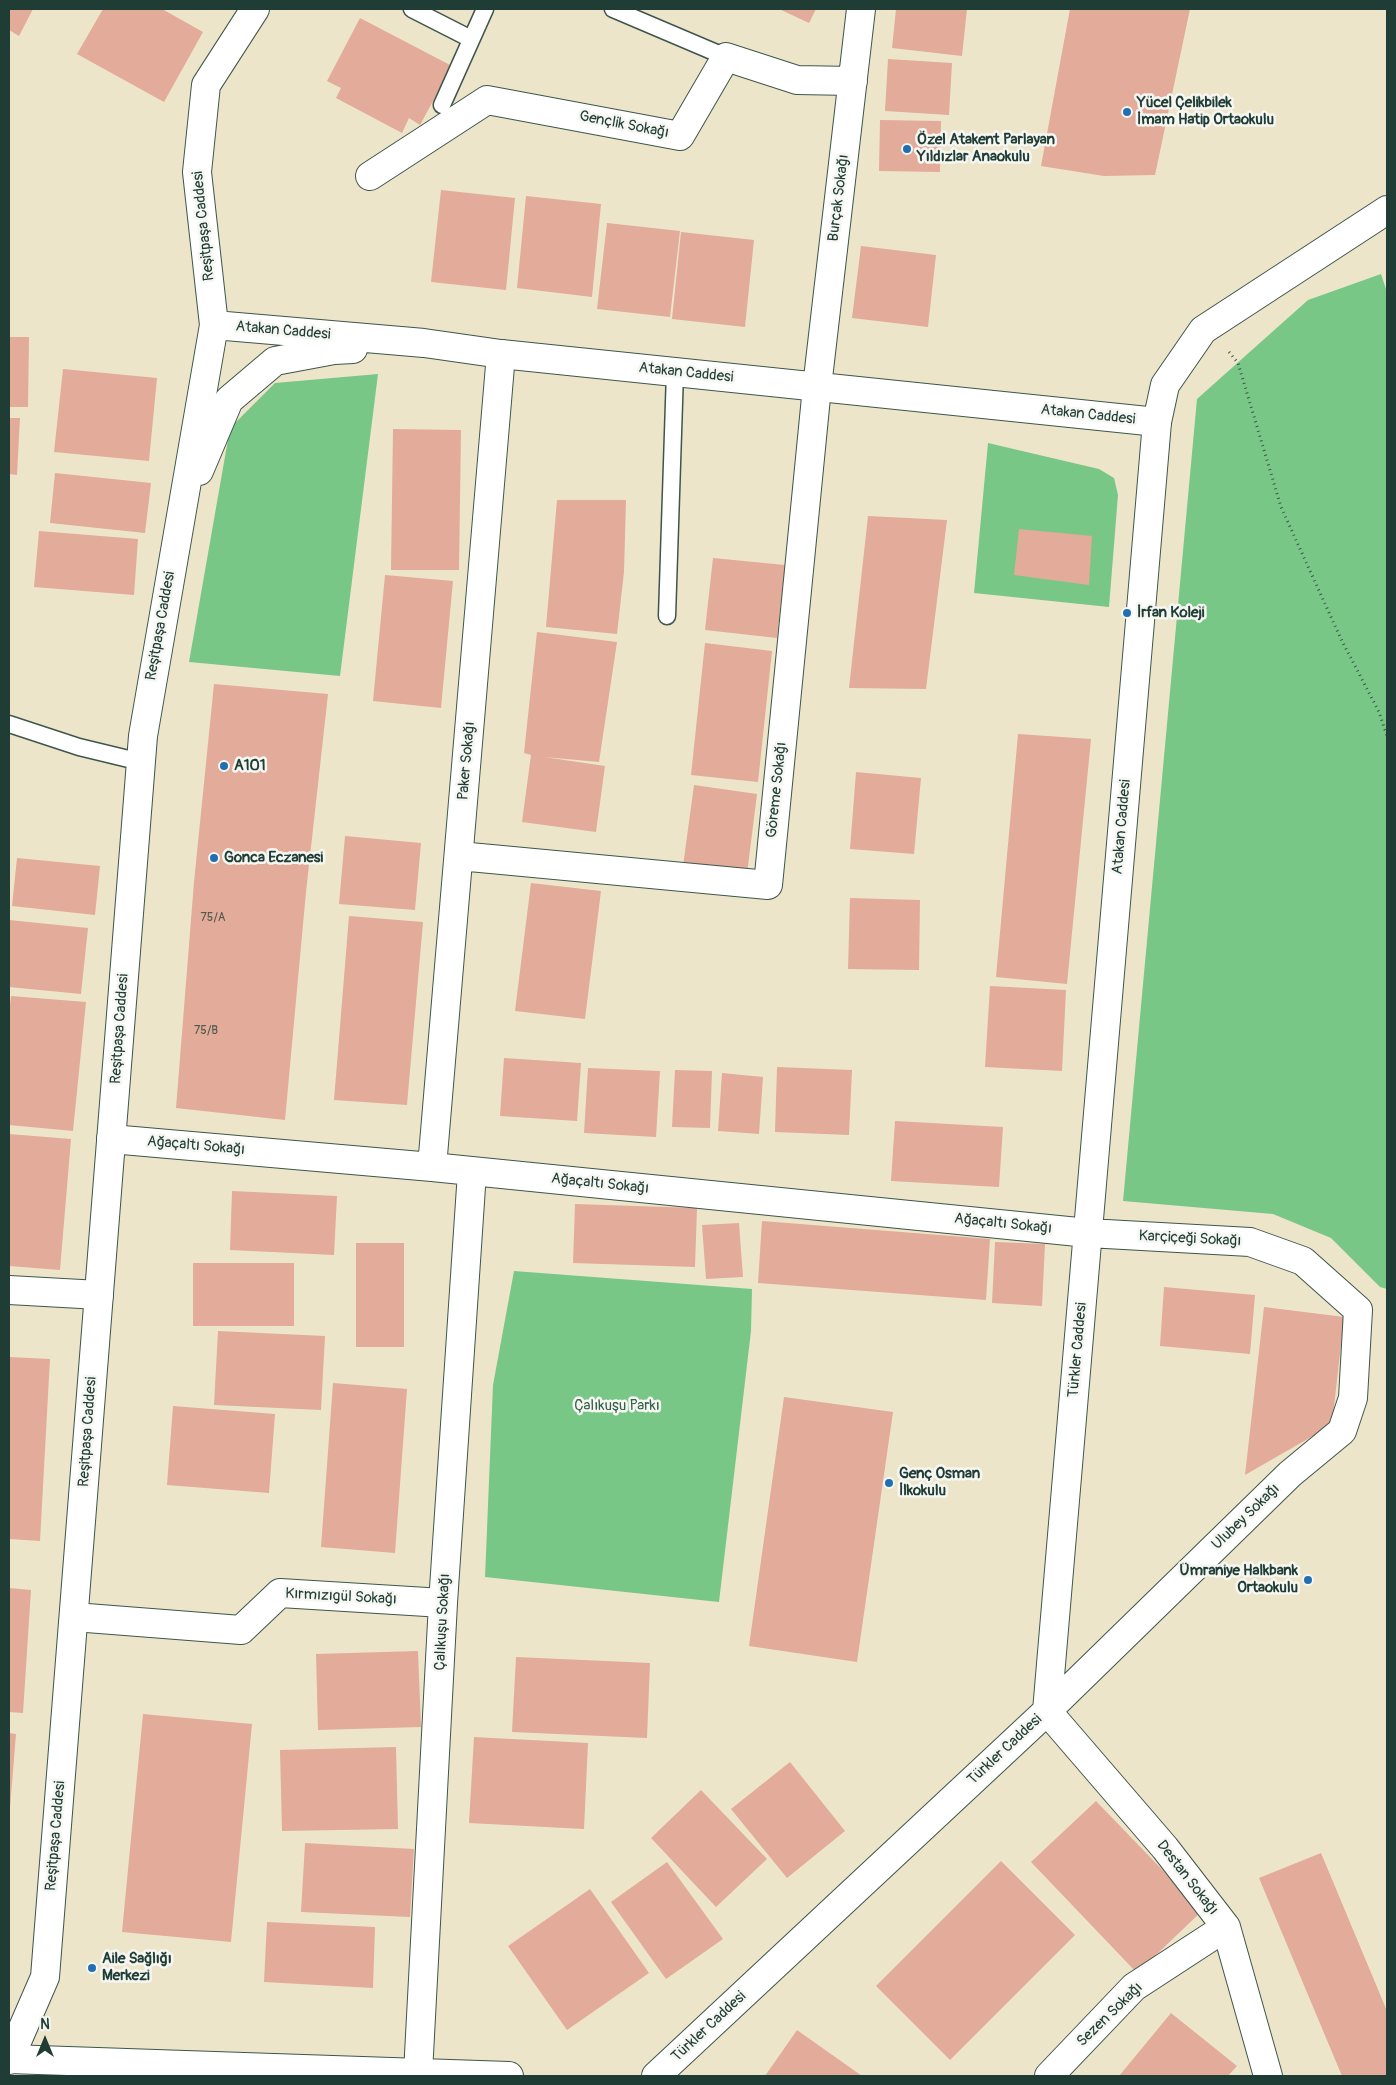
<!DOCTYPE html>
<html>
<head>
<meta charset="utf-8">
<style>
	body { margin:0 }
	#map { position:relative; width:1396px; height:2085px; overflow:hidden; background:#ede5ca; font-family:Pangolin,sans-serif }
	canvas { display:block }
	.frame { position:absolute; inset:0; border:10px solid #1f3d34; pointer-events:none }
	.north { position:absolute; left:20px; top:2015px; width:50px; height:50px; -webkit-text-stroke:4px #f6f6f2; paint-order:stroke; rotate:0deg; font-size:14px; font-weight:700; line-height:20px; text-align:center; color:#1f3d34 }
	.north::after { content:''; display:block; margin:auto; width:18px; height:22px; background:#1f3d34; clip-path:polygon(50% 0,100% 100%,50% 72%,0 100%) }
</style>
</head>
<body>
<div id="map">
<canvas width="1396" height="2085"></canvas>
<div class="frame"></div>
<div class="north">N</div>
</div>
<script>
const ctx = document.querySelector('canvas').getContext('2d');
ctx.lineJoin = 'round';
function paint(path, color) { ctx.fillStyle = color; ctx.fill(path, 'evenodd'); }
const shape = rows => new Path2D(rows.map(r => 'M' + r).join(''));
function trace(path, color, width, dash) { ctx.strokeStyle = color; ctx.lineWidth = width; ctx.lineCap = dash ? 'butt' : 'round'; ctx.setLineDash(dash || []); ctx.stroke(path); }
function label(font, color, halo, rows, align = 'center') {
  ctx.font = font + ' Pangolin,sans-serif'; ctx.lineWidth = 5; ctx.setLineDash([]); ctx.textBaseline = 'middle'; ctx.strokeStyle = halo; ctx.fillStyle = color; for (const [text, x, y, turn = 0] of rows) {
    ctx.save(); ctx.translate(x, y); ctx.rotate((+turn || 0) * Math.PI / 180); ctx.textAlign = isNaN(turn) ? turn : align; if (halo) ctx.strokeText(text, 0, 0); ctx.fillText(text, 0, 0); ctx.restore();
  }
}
paint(shape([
	[1381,274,1387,292,1387,1289,1380,1287,1331,1238,1273,1214,1123,1201,1197,399,1308,300],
	[378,374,340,676,189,662,230,428,275,383],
	[988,443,1099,469,1114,478,1118,495,1109,607,974,593],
	[514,1271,752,1289,751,1331,719,1602,485,1577,493,1385]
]), '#78c787');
paint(shape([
	[9,9,33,9,19,36,9,30],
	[103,9,162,9,203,32,164,102,77,54],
	[779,9,816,9,809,23],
	[896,9,967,9,962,56,892,48],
	[1070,9,1190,9,1155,175,1104,176,1041,166],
	[360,18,452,66,420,125,409,118,402,133,336,98,341,88,327,81],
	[888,59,952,63,949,115,885,111],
	[880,120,941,121,940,172,879,171],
	[441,190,515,198,506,290,431,282],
	[526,196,601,204,592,297,517,288],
	[607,223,680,231,670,317,597,309],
	[681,232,754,240,745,327,672,319],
	[861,246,936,255,928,327,852,318],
	[9,337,29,337,28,407,9,407],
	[63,369,157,378,149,461,54,452],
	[9,418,20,418,17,475,9,474],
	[393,429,461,430,459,570,391,570],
	[55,473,151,483,145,533,50,523],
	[557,500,626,500,624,572,617,634,546,627],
	[868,516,947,520,926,689,849,688],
	[1019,529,1092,536,1089,585,1014,575],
	[39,531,138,539,134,595,34,587],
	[713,558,785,565,777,638,705,630],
	[385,575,453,581,441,708,373,701],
	[537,632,617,642,599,762,544,757,605,766,596,832,522,822,531,755,524,753],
	[705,643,772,651,758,782,691,775],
	[214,684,328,694,306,892,285,1120,176,1108,194,882],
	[1018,734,1091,739,1067,984,996,977],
	[856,772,921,778,914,854,850,849],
	[694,785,757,794,747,874,683,866],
	[345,836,421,843,415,910,339,904],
	[17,858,100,866,95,915,12,906],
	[531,883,601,891,585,1019,515,1011],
	[850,898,920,900,919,970,848,969],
	[349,916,423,922,407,1105,334,1100],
	[9,920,88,928,81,994,9,987],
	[990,986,1066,990,1062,1071,985,1067],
	[11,996,86,1002,73,1131,9,1125,9,1014],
	[504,1058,581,1063,577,1121,500,1116],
	[777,1067,852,1070,849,1135,775,1132],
	[588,1068,660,1071,656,1137,584,1133],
	[675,1070,712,1071,710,1128,672,1127],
	[722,1073,763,1077,759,1134,718,1131],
	[895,1121,1003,1127,999,1187,891,1181],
	[9,1134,71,1139,60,1270,9,1266],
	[232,1191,337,1196,334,1255,230,1250],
	[575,1204,697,1208,695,1267,573,1263],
	[762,1221,990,1239,986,1300,758,1283],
	[739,1223,743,1277,706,1279,702,1225],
	[995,1242,1045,1244,1042,1306,992,1303],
	[356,1243,404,1243,404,1347,356,1347],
	[193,1263,294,1263,294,1326,193,1326],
	[1164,1287,1255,1295,1250,1354,1160,1346],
	[1264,1307,1344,1317,1332,1425,1245,1475],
	[218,1331,325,1336,321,1410,214,1405],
	[9,1357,50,1359,40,1541,9,1539],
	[333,1383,407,1389,395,1553,321,1547],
	[784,1397,893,1412,857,1662,749,1646],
	[173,1406,275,1414,269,1493,167,1485],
	[9,1588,31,1590,23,1713,9,1712],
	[418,1651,421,1727,318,1730,316,1654],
	[516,1657,650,1663,647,1738,512,1732],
	[143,1714,252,1724,231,1942,122,1932],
	[9,1733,16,1734,10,1808,9,1808],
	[474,1737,588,1743,584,1829,469,1823],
	[396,1747,398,1829,282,1831,280,1750],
	[790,1762,845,1831,787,1878,731,1809],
	[701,1790,767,1859,716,1907,651,1838],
	[1096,1801,1202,1911,1137,1973,1031,1862],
	[305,1843,414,1849,410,1917,301,1912],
	[1321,1853,1387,2011,1387,2076,1342,2076,1259,1878],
	[1001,1861,1075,1935,950,2060,876,1986],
	[667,1862,723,1939,666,1979,611,1902],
	[590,1889,649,1973,567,2030,508,1946],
	[267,1922,375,1927,373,1988,264,1982],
	[1171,2013,1237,2066,1228,2076,1119,2076],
	[797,2030,862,2076,765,2076]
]), '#e3ab99');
const service = shape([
	[412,9,471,39],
	[613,9,726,57],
	[442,105,485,9],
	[667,616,675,372],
	[9,724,79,747,141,762]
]);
const minor = shape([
	[370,176,487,100,680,136,726,57,797,80,853,81],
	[459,856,768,885,817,387,861,9],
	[111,1139,432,1167,1088,1233,1250,1242,1303,1261,1358,1310,1353,1398,1342,1431,1290,1474,1047,1711,1165,1848,1226,1927,1268,2076],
	[432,1167,501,354],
	[9,1290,99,1295],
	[74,1617,241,1630,280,1593,443,1603],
	[9,2059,509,2076],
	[418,2073,443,1603,472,1172],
	[656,2076,1047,1711,1157,422,1165,385,1203,330,1387,210],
	[1049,2076,1134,1987,1226,1927]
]);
const tertiary = shape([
	[214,325,424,343,501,354,1157,422],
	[199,471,229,400,275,361,334,350,353,349],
	[9,2060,45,1977,143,736,214,325,197,172,206,85,255,9]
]);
trace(service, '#3e564a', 19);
trace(minor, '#3e564a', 30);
trace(tertiary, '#3e564a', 30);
trace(shape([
	[1229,352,1238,363,1281,507,1341,639,1379,712,1387,736]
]), '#3e564a', 3, [1, 4]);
trace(service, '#fff', 16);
trace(minor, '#fff', 28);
trace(tertiary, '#fff', 28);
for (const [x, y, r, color] of [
	[1127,112,5,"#1f6fb2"],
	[907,149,5,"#1f6fb2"],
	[1127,613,5,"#1f6fb2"],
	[224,766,5,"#1f6fb2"],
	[214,858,5,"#1f6fb2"],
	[889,1483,5,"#1f6fb2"],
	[1308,1580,5,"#1f6fb2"],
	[92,1968,5,"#1f6fb2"]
]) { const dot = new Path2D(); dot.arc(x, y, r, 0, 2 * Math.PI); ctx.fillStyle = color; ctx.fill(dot); trace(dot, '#f6f6f2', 2); }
label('12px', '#50584d', null, [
	["75/A",213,918],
	["75/B",206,1031]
]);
label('bold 15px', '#1f3d34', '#f6f6f2', [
	["Yücel Çelikbilek",1137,103],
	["İmam Hatip Ortaokulu",1137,120],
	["Özel Atakent Parlayan",917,140],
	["Yıldızlar Anaokulu",917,157],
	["İrfan Koleji",1137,613],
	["A101",234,766],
	["Gonca Eczanesi",224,858],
	["Genç Osman",899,1474],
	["İlkokulu",899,1491],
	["Ümraniye Halkbank",1298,1571,"right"],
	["Ortaokulu",1298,1588,"right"],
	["Aile Sağlığı",102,1959],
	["Merkezi",102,1976]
], 'left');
label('15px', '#1f3d34', '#f6f6f2', [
	["Gençlik Sokağı",624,125,11],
	["Burçak Sokağı",839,198,-83],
	["Reşitpaşa Caddesi",204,226,-96],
	["Atakan Caddesi",283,331,5],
	["Atakan Caddesi",686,373,6],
	["Atakan Caddesi",1088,415,6],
	["Reşitpaşa Caddesi",161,626,-80],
	["Paker Sokağı",467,761,-85],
	["Göreme Sokağı",777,790,-84],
	["Atakan Caddesi",1122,827,-85],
	["Reşitpaşa Caddesi",120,1029,-86],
	["Ağaçaltı Sokağı",196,1146,5],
	["Ağaçaltı Sokağı",600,1184,6],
	["Ağaçaltı Sokağı",1003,1224,6],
	["Karçiçeği Sokağı",1190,1239,3],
	["Türkler Caddesi",1078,1350,-85],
	["Reşitpaşa Caddesi",88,1432,-86],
	["Ulubey Sokağı",1246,1517,-44],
	["Kırmızıgül Sokağı",341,1597,3],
	["Çalıkuşu Sokağı",443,1622,-87],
	["Türkler Caddesi",1005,1750,-43],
	["Reşitpaşa Caddesi",56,1836,-85],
	["Destan Sokağı",1187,1878,52],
	["Sezen Sokağı",1110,2015,-44],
	["Türkler Caddesi",709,2027,-43]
]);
label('15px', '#356049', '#f6f6f2', [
	["Çalıkuşu Parkı",617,1406]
]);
</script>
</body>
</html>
